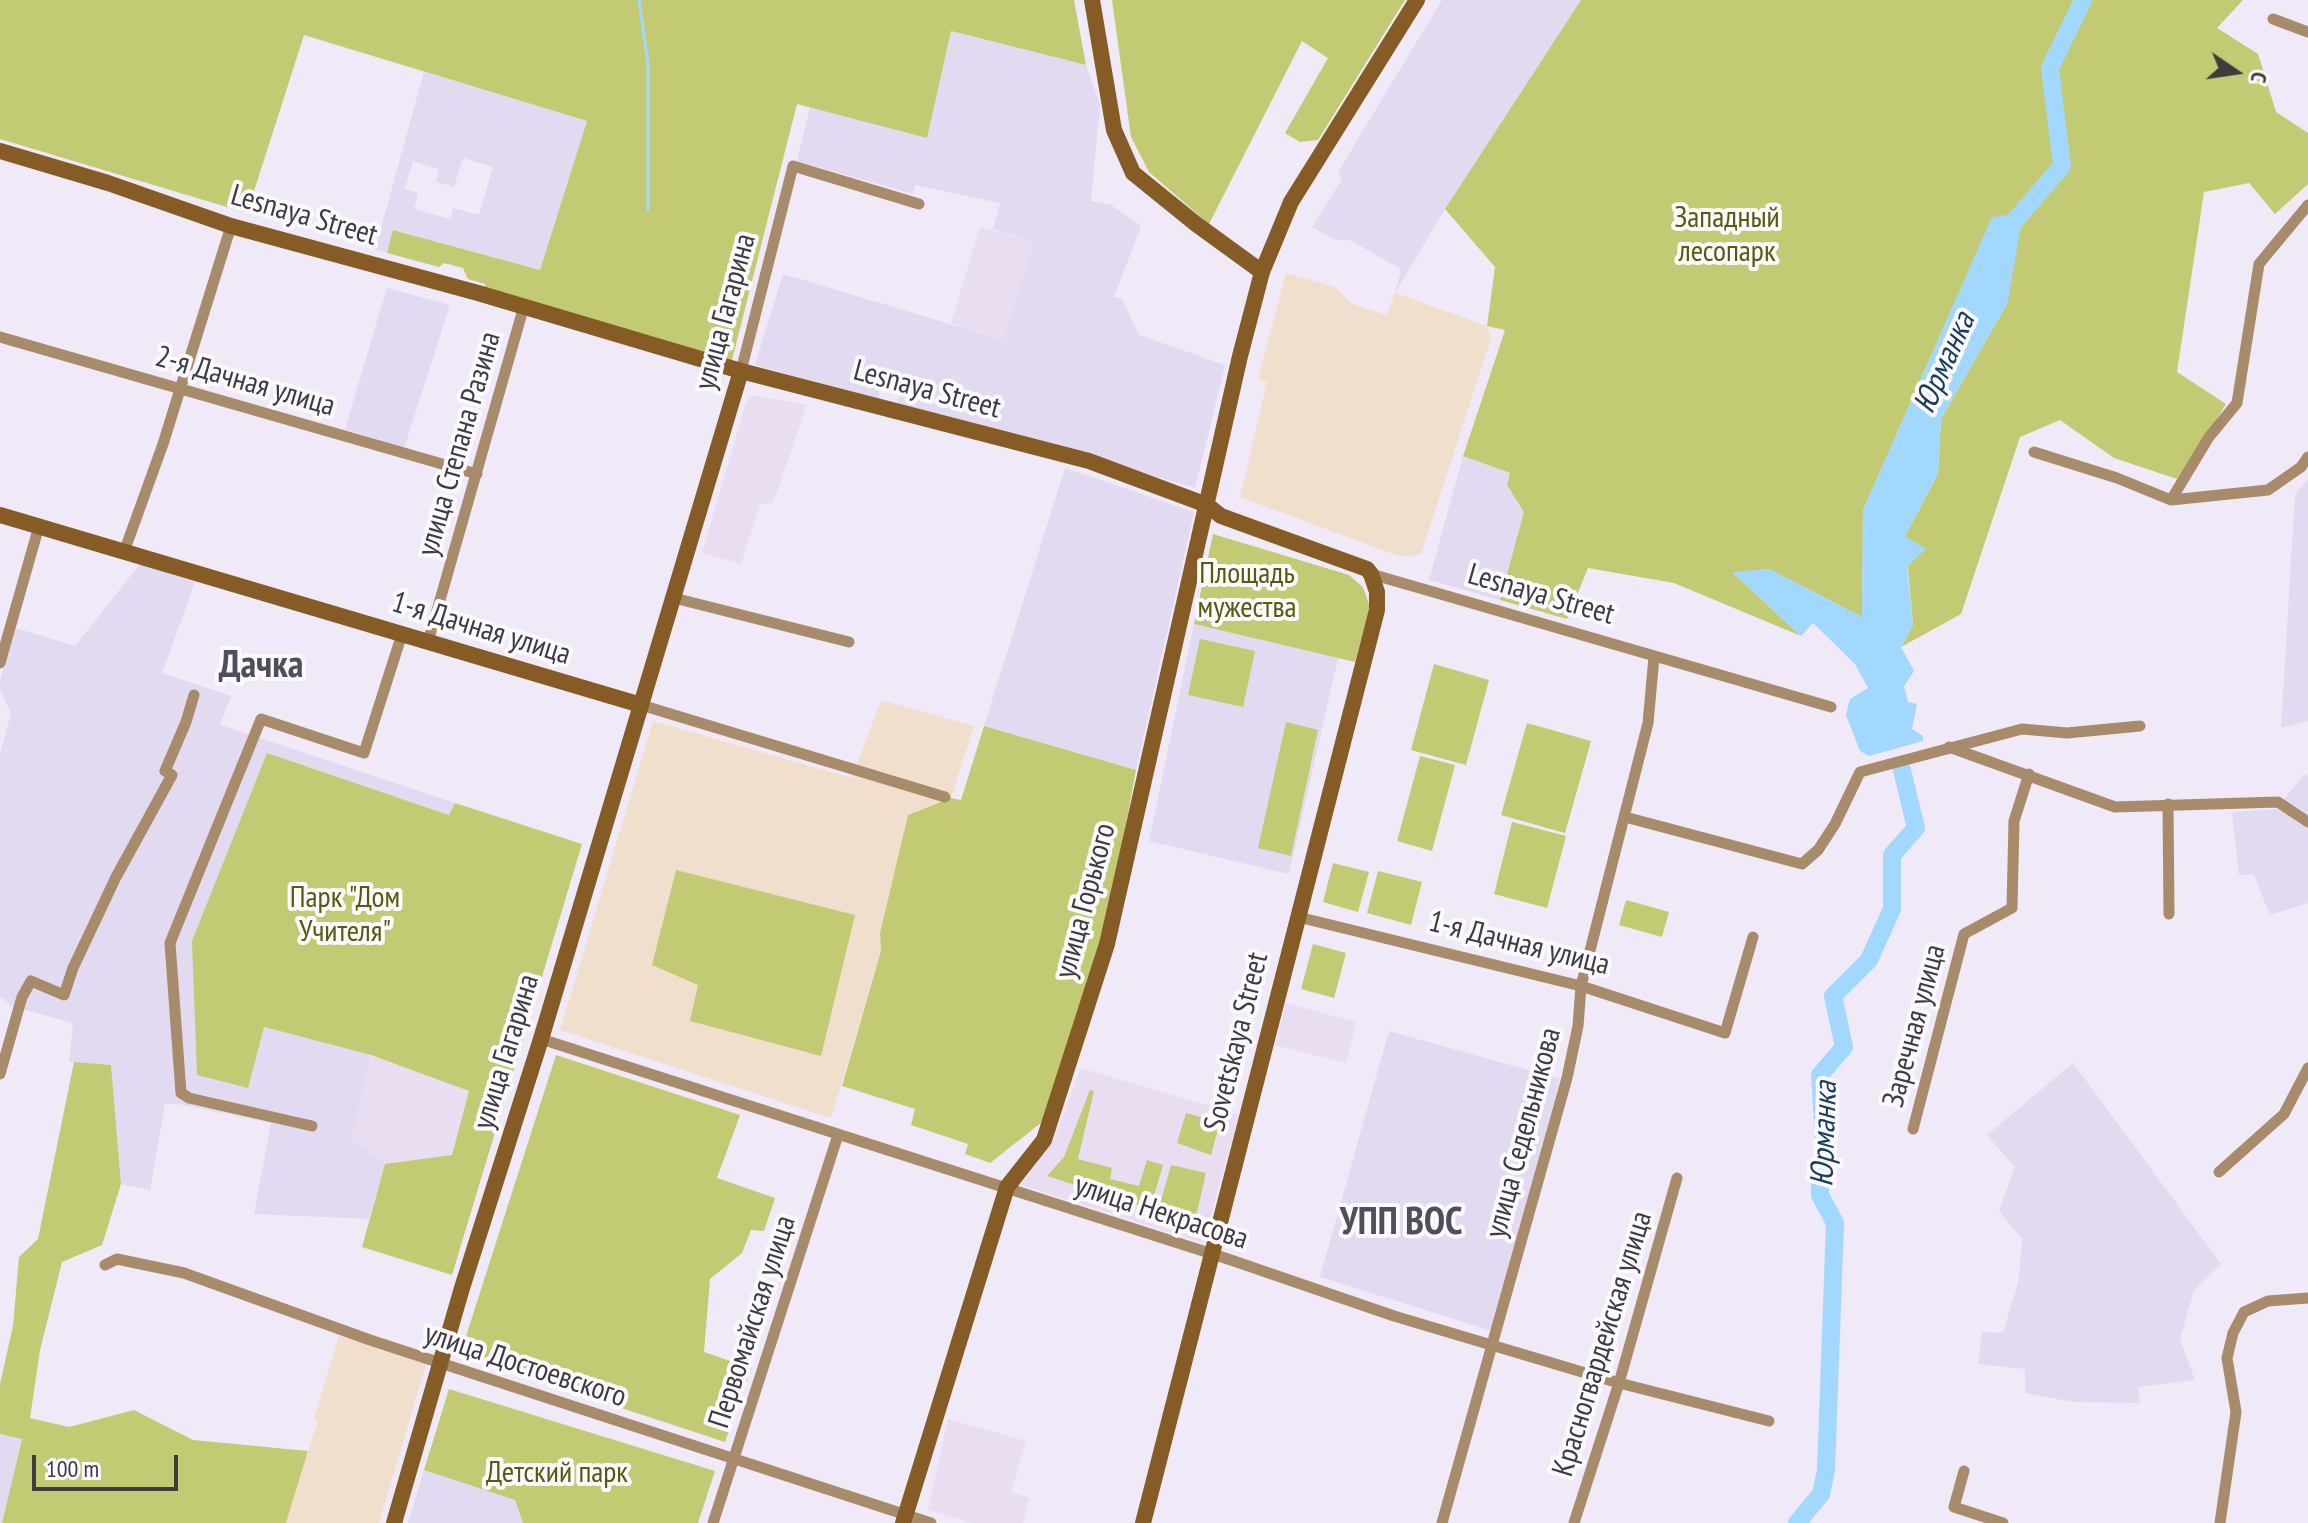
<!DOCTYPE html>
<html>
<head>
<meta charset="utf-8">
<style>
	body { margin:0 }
	#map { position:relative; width:2308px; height:1523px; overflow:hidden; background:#efe9f8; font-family:"PT Sans Narrow",sans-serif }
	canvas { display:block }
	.north { position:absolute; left:2196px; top:32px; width:80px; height:80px; -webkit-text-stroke:6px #fbf8fe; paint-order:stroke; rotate:103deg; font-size:22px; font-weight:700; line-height:32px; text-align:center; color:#3e3b41 }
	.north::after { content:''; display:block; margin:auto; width:28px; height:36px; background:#3e3b41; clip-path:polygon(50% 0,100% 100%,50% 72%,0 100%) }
	.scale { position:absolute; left:32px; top:1455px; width:146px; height:36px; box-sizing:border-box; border:4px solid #3e3b41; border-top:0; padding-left:10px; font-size:24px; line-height:28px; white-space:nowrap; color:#3e3b41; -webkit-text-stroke:6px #fbf8fe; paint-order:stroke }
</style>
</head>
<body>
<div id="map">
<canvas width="2308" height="1523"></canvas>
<div class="north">С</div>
<div class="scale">100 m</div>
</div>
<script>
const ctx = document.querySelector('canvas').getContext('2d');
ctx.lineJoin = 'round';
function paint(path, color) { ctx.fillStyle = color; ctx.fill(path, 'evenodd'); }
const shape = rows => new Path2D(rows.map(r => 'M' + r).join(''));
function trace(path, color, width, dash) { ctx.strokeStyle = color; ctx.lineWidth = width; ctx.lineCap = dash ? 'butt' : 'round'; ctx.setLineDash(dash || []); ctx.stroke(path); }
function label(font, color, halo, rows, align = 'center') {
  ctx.font = font + ' "PT Sans Narrow",sans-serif'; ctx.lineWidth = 8; ctx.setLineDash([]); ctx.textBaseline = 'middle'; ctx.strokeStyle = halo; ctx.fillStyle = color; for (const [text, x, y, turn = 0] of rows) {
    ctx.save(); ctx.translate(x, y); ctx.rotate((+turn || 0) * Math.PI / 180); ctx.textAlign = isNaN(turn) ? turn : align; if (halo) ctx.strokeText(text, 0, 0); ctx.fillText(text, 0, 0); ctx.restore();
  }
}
paint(shape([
	[980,227,1034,241,1003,340,951,323],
	[753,395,807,405,773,503,760,504,741,564,702,553,746,403],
	[1286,1003,1356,1022,1346,1063,1275,1045],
	[371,1055,469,1091,452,1155,385,1164,352,1139],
	[1081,1068,1239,1115,1203,1243,1021,1185,1055,1137],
	[948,1419,1026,1441,1011,1492,1029,1498,1023,1523,974,1523,928,1510]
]), '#e9ddf2');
paint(shape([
	[1442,0,1581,0,1445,209,1395,293,1401,269,1350,240,1336,240,1312,227,1342,179,1338,173,1356,142],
	[950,31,1086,65,1100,104,1091,201,1111,205,1141,226,1114,297,1122,299,1139,335,1225,365,1195,488,1041,442,897,404,903,383,883,377,878,399,755,365,783,274,1003,340,1034,241,993,229,1000,203,915,185,913,194,797,161,810,107,927,138],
	[424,72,587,121,540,270,394,230,387,253,375,250],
	[463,158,493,167,479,215,453,208,450,219,414,209,418,193,405,189,413,161,439,169,436,182,454,187],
	[387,288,450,305,404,448,345,429],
	[1463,456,1510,473,1507,485,1525,512,1500,600,1429,580],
	[1065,468,1194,512,1136,770,984,726],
	[2308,479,2308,721,2281,728,2295,494],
	[140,564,195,582,162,673,231,696,220,725,455,803,450,815,267,753,263,1027,371,1055,352,1139,385,1164,369,1219,254,1214,271,1123,178,1104,165,1104,150,1190,121,1184,111,1065,69,1062,73,1023,12,1006,0,996,0,754,11,714,0,689,0,680,16,628,75,646],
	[1194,624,1338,658,1289,874,1149,841],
	[2304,774,2308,776,2308,903,2270,915,2254,875,2239,875,2232,812,2277,809],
	[1389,1031,1560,1079,1492,1331,1320,1277],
	[2073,1063,2221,1264,2194,1290,2180,1339,2195,1380,2138,1387,2140,1403,2073,1402,2025,1393,2025,1369,1978,1364,1982,1332,2003,1333,2019,1279,2022,1239,1999,1211,2015,1167,1987,1135],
	[0,1434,22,1438,2,1523,0,1523],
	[424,1470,515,1500,523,1523,408,1523]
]), '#e2daf0');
paint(shape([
	[1286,273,1335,287,1352,304,1387,315,1395,293,1487,326,1491,338,1421,554,1401,557,1240,497,1267,382,1258,379],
	[881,700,974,726,951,798,908,815,880,933,881,951,831,1118,560,1030,653,721,852,778],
	[339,1336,427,1361,379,1523,286,1523,318,1420,314,1418]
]), '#f1dfce');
paint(shape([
	[0,0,1074,0,1086,65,951,31,927,138,797,104,732,360,485,288,485,284,468,279,463,268,444,263,439,267,387,253,393,230,540,270,587,121,304,35,247,213,0,139],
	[1112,0,1405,0,1318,140,1300,142,1285,133,1328,58,1302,41,1209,224,1149,172,1131,137],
	[1581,0,2243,0,2217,28,2258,54,2276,112,2308,133,2308,184,2275,214,2249,183,2204,192,2177,372,2226,404,2180,480,2114,458,2060,420,2020,437,1961,614,1901,647,1913,625,1905,536,1938,474,1941,419,2008,302,1992,218,1863,510,1862,617,1769,569,1733,573,1801,636,1674,583,1588,568,1567,619,1500,600,1524,512,1507,485,1510,473,1463,456,1505,330,1487,326,1495,267,1445,209],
	[1213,534,1349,575,1363,587,1370,607,1355,662,1194,624],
	[1200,639,1255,651,1243,707,1188,695],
	[1434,664,1489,680,1466,765,1411,750],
	[1286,722,1318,730,1291,856,1258,848],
	[1527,723,1591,741,1565,833,1501,815],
	[984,726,1136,770,1111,904,1046,1119,990,1163,965,1154,968,1144,911,1125,915,1109,842,1086,881,951,880,933,908,815,951,798,961,800],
	[267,753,449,815,455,803,582,844,452,1275,362,1247,385,1164,452,1155,469,1091,371,1055,264,1027,248,1088,197,1075,192,941],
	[1420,756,1455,765,1432,851,1397,841],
	[1512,822,1566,836,1547,908,1494,894],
	[1333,863,1369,872,1358,912,1323,902],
	[676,870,855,915,821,1056,690,1021,698,985,652,965],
	[1378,871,1422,882,1411,925,1367,913],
	[1626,900,1669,912,1662,937,1619,925],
	[1313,944,1346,953,1334,998,1301,989],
	[556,1055,740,1115,717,1178,775,1198,764,1231,751,1230,742,1253,710,1279,704,1352,751,1368,725,1442,460,1355],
	[74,1062,111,1065,121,1184,102,1245,62,1262,40,1350,30,1418,69,1427,134,1410,193,1440,308,1451,286,1523,2,1523,22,1439,0,1434,0,1384,13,1326,19,1257,38,1239],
	[1090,1090,1094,1091,1078,1159,1112,1168,1110,1179,1139,1186,1147,1160,1163,1165,1150,1209,1047,1176,1064,1157],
	[1186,1113,1220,1122,1211,1155,1177,1143],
	[1171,1165,1206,1173,1194,1225,1157,1215],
	[449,1389,715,1471,698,1523,523,1523,515,1500,424,1470]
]), '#c2cb73');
paint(shape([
	[2023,213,2008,302,1941,419,1938,474,1905,536,1926,549,1907,567,1913,625,1901,647,1914,671,1904,686,1908,702,1917,704,1912,729,1923,736,1923,741,1869,756,1860,751,1846,715,1850,699,1868,688,1855,664,1813,623,1801,636,1732,572,1769,569,1862,617,1863,510,1992,217]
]), '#a2d7fe');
trace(shape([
	[639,0,648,64,648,210]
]), '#a2d7fe', 3);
trace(shape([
	[2005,232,2062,166,2050,68,2083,0],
	[1797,1523,1821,1494,1826,1470,1835,1223,1820,1195,1820,1179,1825,1157,1820,1075,1844,1047,1833,996,1869,960,1892,909,1892,855,1916,828,1902,770]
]), '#a2d7fe', 18);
trace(shape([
	[2273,19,2308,32],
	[0,337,477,474],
	[741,371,793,166,919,204],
	[2034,452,2117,478,2171,500,2268,490,2301,467,2308,457],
	[2171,500,2209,437,2237,403,2259,264,2308,205],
	[124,552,163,444,231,226],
	[1371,574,1831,707],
	[674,598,849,642],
	[428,642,524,306],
	[0,663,39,526],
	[641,705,945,797],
	[1949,747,2115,807,2278,802,2308,822],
	[2168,804,2169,914],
	[1625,817,1802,864,1818,850,1835,824,1860,772,2022,729,2067,733,2140,726],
	[1298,917,1581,986,1725,1033,1753,937],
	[541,1039,1228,1259,1394,1316,1619,1383,1769,1421],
	[0,1074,22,997,31,981,64,995,73,968,116,877,172,775,165,771,186,722,194,695],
	[312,1126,189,1098,181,1093,170,943,261,719,364,753,402,634],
	[1913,1129,1964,934,2012,908,2014,821,2029,774],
	[2219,1172,2284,1114,2308,1068],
	[105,1265,117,1259,184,1273,370,1340,931,1523],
	[1964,1471,1954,1507,2003,1523],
	[713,1523,838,1135],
	[1442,1523,1567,1078,1578,1026,1581,986,1648,723,1654,657],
	[1574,1523,1619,1383,1677,1178],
	[2220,1523,2236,1412,2227,1358,2233,1333,2244,1312,2268,1301,2308,1298]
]), '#a88b6a', 11);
trace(shape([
	[1092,0,1114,130,1133,173,1196,224,1262,272],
	[0,151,108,183,231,226,478,293,741,371,1089,461,1207,505,1221,516,1367,569,1371,574,1377,592,1377,610,1143,1523],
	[0,515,641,705],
	[394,1523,462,1288,541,1039,741,371],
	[903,1523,1007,1187,1044,1140,1107,944,1240,356,1262,272,1291,202,1417,0]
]), '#855c26', 16);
label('30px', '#3e3b41', '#fbf8fe', [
	["Lesnaya Street",304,216,16],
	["улица Гагарина",726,312,-75],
	["2-я Дачная улица",245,382,16],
	["Lesnaya Street",927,390,15],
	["улица Степана Разина",460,444,-74],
	["Lesnaya Street",1541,595,16],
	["1-я Дачная улица",481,629,17],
	["улица Горького",1086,901,-75],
	["1-я Дачная улица",1519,944,14],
	["Заречная улица",1915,1026,-75],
	["Sovetskaya Street",1237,1042,-76],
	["улица Гагарина",507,1052,-73],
	["улица Седельникова",1524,1133,-75],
	["улица Некрасова",1161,1213,18],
	["Первомайская улица",753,1322,-72],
	["Красногвардейская улица",1603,1344,-73],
	["улица Достоевского",525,1366,18]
]);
label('30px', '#565b0e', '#fbf8fe', [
	["Западный",1727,218],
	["лесопарк",1727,252],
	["Площадь",1247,574],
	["мужества",1247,608],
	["Парк \"Дом",345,898],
	["Учителя\"",345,932],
	["Детский парк",557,1473]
]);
label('italic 32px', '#19405a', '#fbf8fe', [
	["Юрманка",1945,363,-66],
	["Юрманка",1825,1134,-88]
]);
label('bold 38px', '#524d5a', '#fbf8fe', [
	["Дачка",261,666],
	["УПП ВОС",1401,1223]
]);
</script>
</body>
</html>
